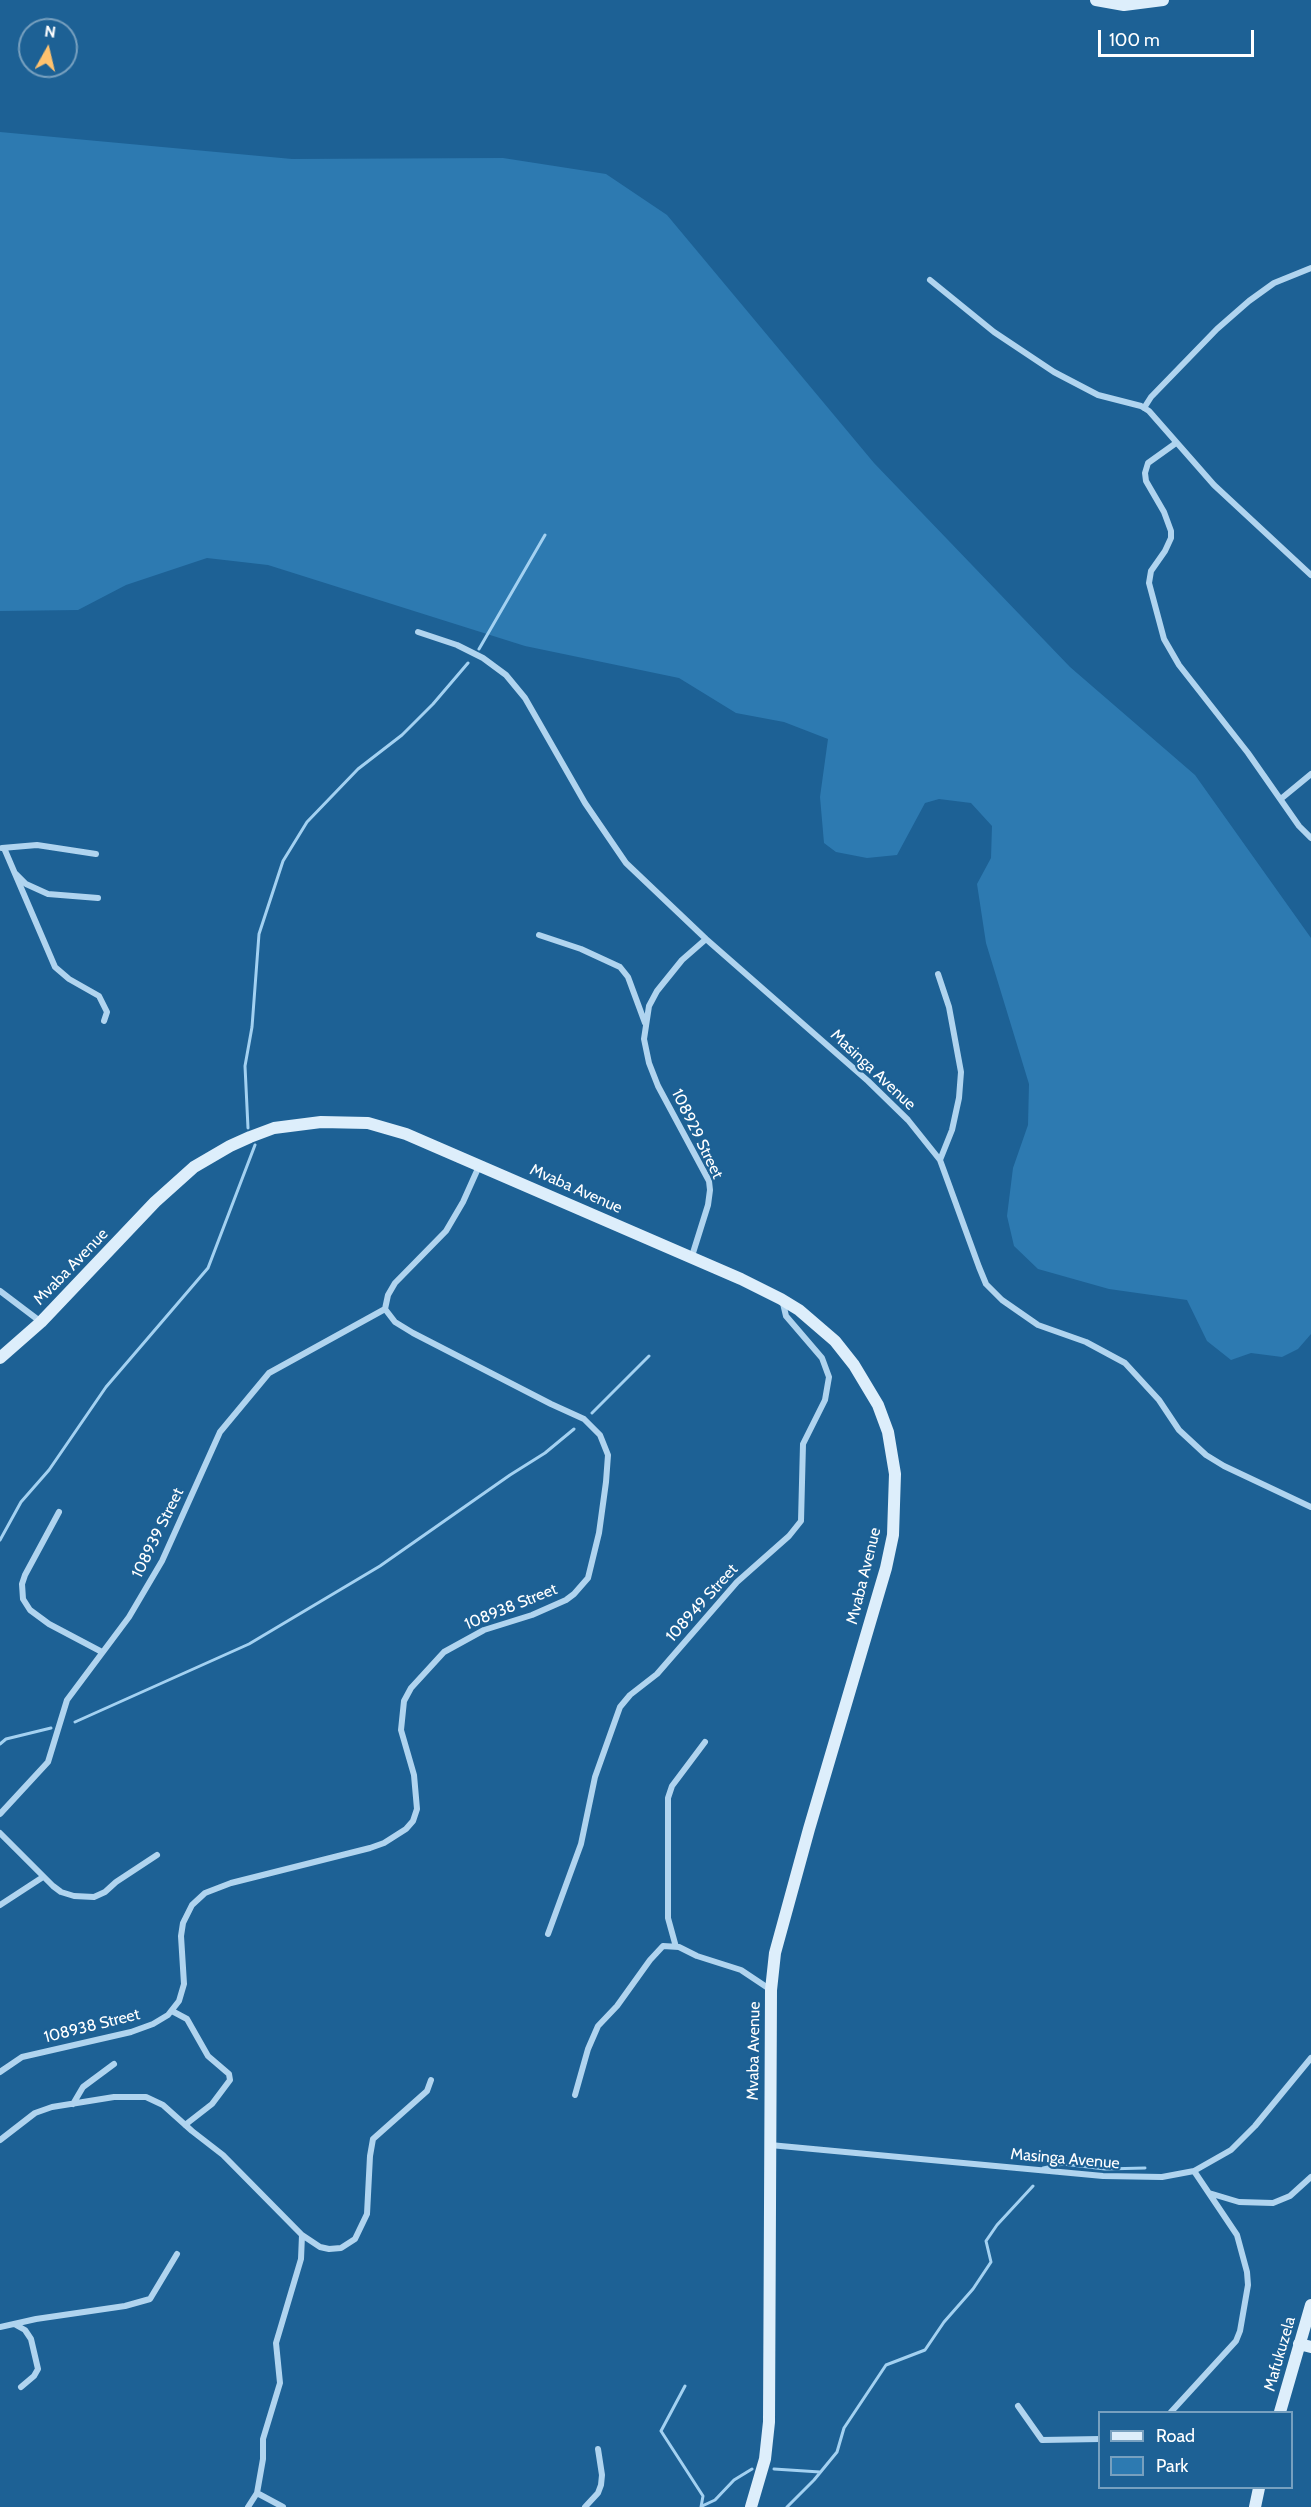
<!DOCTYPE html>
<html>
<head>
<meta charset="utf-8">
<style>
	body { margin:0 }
	#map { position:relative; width:1311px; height:2507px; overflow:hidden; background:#1d6195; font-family:Cabin,sans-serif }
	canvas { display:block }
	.legend { position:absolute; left:1098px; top:2411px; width:195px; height:78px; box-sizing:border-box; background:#1d6195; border:2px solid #77a0bf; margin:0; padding:8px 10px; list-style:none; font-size:18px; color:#fff }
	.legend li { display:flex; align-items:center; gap:12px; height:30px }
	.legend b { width:30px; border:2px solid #77a0bf }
	.north { position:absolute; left:18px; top:18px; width:60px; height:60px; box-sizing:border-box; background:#1d6195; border:2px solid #77a0bf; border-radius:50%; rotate:8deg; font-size:16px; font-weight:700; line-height:24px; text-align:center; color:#fff }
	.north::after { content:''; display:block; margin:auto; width:21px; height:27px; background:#ffc26e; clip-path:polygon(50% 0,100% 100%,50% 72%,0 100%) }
	.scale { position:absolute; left:1098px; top:30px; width:156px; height:27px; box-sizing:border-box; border:3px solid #fff; border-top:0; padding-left:8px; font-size:18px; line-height:21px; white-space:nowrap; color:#fff; -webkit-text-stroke:4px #1d6195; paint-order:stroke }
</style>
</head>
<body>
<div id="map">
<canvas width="1311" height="2507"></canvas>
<ul class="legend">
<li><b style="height:8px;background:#ddeefb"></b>Road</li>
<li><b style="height:16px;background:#2d7ab1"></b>Park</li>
</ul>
<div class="north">N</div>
<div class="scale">100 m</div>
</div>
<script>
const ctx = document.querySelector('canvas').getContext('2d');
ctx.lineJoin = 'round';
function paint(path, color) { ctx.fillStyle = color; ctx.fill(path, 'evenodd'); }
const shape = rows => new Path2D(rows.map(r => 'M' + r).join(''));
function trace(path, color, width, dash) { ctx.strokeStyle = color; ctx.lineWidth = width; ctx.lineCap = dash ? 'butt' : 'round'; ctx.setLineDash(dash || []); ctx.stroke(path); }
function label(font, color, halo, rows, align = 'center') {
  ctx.font = font + ' Cabin,sans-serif'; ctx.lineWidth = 4.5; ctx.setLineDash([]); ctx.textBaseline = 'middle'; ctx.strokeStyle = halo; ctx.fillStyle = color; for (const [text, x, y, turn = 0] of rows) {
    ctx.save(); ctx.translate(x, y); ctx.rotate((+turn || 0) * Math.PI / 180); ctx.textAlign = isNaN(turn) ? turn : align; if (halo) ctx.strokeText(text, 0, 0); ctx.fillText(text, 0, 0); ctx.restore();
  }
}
paint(shape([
	[0,132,292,159,503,158,606,174,667,215,874,463,1070,667,1195,775,1311,938,1311,1334,1298,1349,1282,1357,1251,1353,1231,1360,1207,1341,1187,1300,1109,1289,1038,1269,1014,1246,1007,1216,1013,1168,1028,1125,1029,1084,986,943,977,884,991,858,992,826,971,803,939,799,925,803,897,855,867,858,836,852,824,843,820,797,828,739,784,722,736,713,679,678,525,646,268,565,207,558,126,585,78,610,0,611]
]), '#2d7ab1');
trace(shape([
	[479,649,545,535],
	[248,1128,245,1066,252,1027,259,934,283,861,307,822,358,769,402,735,433,704,468,663],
	[592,1413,649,1356],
	[0,1540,21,1502,49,1470,106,1387,208,1268,255,1145],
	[75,1722,249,1644,380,1566,510,1475,545,1453,574,1429],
	[0,1744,6,1739,51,1728],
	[1043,2168,1063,2164,1105,2169,1145,2168],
	[685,2386,661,2431,703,2496,701,2507],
	[774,2469,820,2472],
	[702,2506,715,2500,734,2480,752,2469],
	[787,2507,814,2480,837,2452,844,2428,886,2365,925,2350,944,2322,973,2289,991,2262,986,2241,997,2225,1033,2186]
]), '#a3d1f1', 3);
trace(shape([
	[930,280,994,332,1054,372,1098,395,1141,406,1149,411,1214,485,1311,575],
	[1144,408,1151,397,1217,329,1249,301,1274,283,1311,268],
	[1176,443,1148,463,1145,473,1146,481,1164,512,1171,531,1171,538,1165,551,1151,571,1149,583,1164,639,1179,665,1248,753,1299,826,1311,838],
	[418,632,457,645,483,658,506,675,525,698,585,803,626,863,706,939,868,1081,908,1120,940,1160,979,1267,986,1284,1002,1300,1038,1325,1086,1342,1125,1363,1159,1400,1179,1430,1206,1455,1224,1466,1311,1507],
	[1282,798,1311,774],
	[2,848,37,845,96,854],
	[4,848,55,967,69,979,99,996,107,1012,104,1021],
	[16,874,26,884,48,894,98,898],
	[539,935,581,949,620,967,628,977,645,1023],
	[938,974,949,1007,961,1072,959,1098,952,1130,940,1160],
	[692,1256,708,1205,710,1190,709,1181,658,1086,649,1063,644,1039,649,1006,657,991,682,960,706,939],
	[0,1291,41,1322],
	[59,1512,25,1575,22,1584,23,1599,30,1610,49,1624,102,1652],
	[0,1814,48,1762,67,1700,129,1617,162,1561,220,1432,269,1373,385,1309],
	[0,1833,53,1886,61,1892,74,1896,94,1897,105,1892,116,1882,157,1855],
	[0,1905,43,1877],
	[548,1934,581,1844,595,1777,620,1707,630,1695,657,1674,737,1582,789,1536,801,1521,803,1444,825,1400,829,1377,822,1358,786,1316,782,1299],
	[676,1947,668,1918,668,1798,672,1786,705,1742],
	[172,2011,187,2019,208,2056,229,2074,230,2080,212,2104,185,2125],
	[0,2072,22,2057,131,2032,153,2024,168,2015,179,2001,184,1984,181,1936,183,1923,192,1905,205,1893,231,1883,370,1848,384,1843,406,1829,413,1821,417,1809,414,1775,401,1730,404,1701,411,1688,444,1652,484,1630,532,1615,566,1600,574,1594,588,1578,599,1533,606,1482,608,1455,600,1435,584,1419,551,1404,413,1333,395,1322,385,1309,388,1295,395,1283,446,1231,463,1202,480,1164],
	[575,2095,588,2049,598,2026,617,2006,650,1960,663,1946,679,1947,697,1956,741,1970,771,1990],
	[73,2104,83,2087,114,2064],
	[0,2140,35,2113,52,2107,114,2097,146,2097,163,2105,192,2131,223,2155,302,2235,301,2259,276,2343,280,2383,263,2439,263,2459,257,2493,248,2507],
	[770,2145,1103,2176,1162,2177,1194,2171,1231,2150,1255,2126,1311,2058],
	[1209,2193,1239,2202,1273,2203,1290,2196,1311,2177],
	[302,2235,320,2247,329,2249,341,2248,355,2239,367,2214,370,2156,373,2139,427,2091,431,2080],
	[16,2325,25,2330,31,2339,38,2369,34,2376,21,2387],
	[0,2327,36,2319,125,2306,150,2299,177,2254],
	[1018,2406,1042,2440,1100,2439],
	[1171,2412,1236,2341,1240,2331,1248,2285,1247,2272,1237,2235,1194,2171],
	[257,2493,283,2507],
	[585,2507,598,2493,601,2485,602,2475,598,2449]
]), '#b0d4ef', 6);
trace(shape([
	[1096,0,1124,5,1163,0],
	[0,1358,41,1322,155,1202,194,1167,230,1146,250,1137,274,1128,321,1122,368,1123,406,1134,741,1279,781,1299,799,1310,835,1341,854,1365,878,1405,888,1432,895,1474,893,1535,886,1568,809,1829,775,1953,771,1990,769,2422,765,2459,751,2507],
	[1299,2344,1311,2347],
	[1280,2412,1311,2305],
	[1255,2507,1259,2488]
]), '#ddeefb', 12);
label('16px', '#fff', '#1d6195', [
	["Masinga Avenue",873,1070,43],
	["108929 Street",697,1134,64],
	["Mvaba Avenue",576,1189,24],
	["Mvaba Avenue",71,1267,-46],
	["108939 Street",158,1533,-64],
	["Mvaba Avenue",864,1576,-76],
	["108949 Street",702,1603,-48],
	["108938 Street",511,1607,-22],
	["108938 Street",92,2026,-14],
	["Mvaba Avenue",754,2051,-89],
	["Masinga Avenue",1065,2159,5],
	["Mafukuzela",1280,2354,-74]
]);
</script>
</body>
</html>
